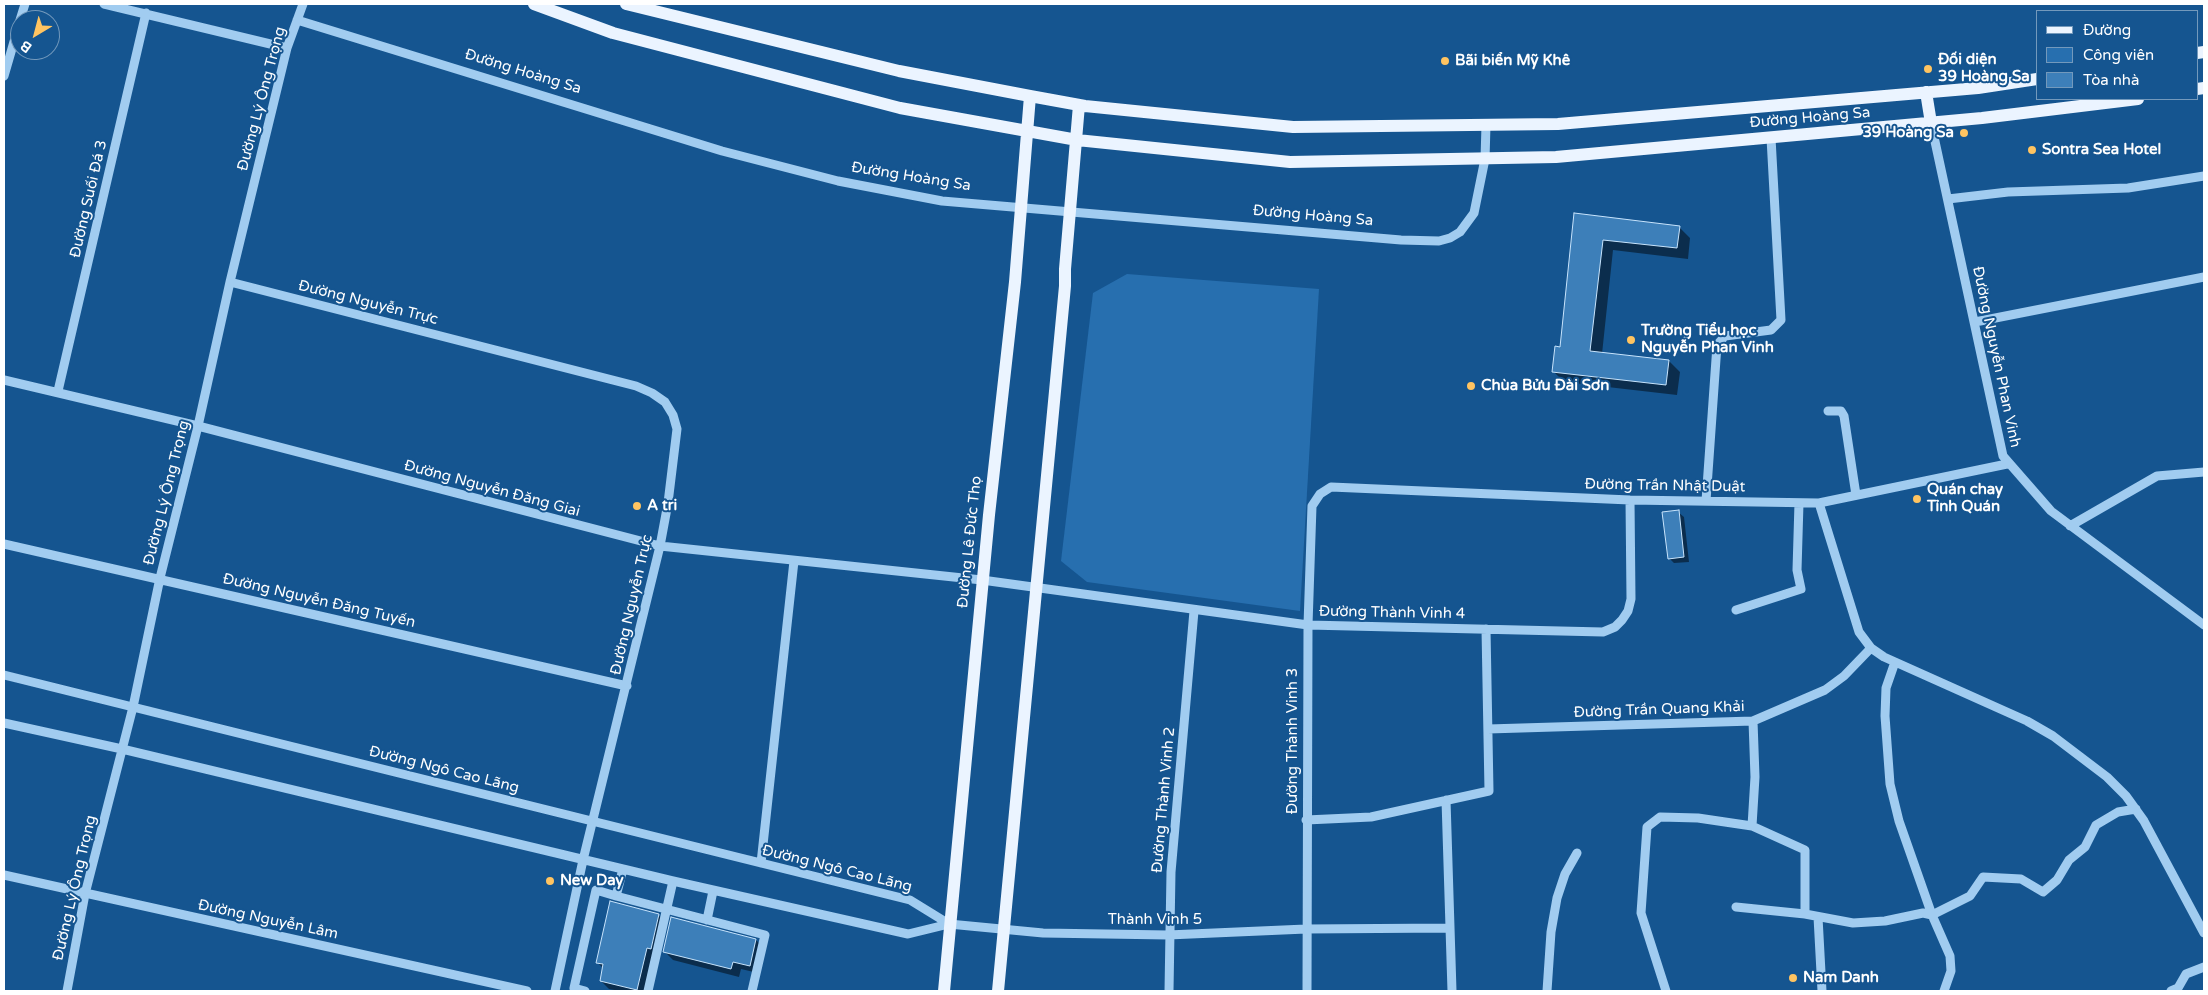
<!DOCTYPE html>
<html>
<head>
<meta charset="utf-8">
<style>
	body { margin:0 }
	#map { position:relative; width:2208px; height:995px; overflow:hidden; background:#155590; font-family:"Varela Round",sans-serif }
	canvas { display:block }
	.frame { position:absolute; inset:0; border:5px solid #fff; pointer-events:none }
	.legend { position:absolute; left:2036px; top:10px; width:162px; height:90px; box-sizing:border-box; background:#155590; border:1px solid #7399bc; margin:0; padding:6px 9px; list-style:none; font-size:15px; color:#fff }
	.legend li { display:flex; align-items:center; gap:10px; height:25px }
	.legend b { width:25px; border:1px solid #7399bc }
	.north { position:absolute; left:10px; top:10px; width:50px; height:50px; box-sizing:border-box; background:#155590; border:1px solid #7399bc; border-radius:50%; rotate:217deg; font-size:14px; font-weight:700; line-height:20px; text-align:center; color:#fff }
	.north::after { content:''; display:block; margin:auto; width:18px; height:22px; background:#ffc461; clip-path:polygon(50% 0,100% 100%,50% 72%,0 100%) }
</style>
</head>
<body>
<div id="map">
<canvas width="2208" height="995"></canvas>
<div class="frame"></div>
<ul class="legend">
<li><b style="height:6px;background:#ebf4ff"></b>Đường</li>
<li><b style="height:14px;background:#276faf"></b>Công viên</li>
<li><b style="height:14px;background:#3d7fb9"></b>Tòa nhà</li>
</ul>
<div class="north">B</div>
</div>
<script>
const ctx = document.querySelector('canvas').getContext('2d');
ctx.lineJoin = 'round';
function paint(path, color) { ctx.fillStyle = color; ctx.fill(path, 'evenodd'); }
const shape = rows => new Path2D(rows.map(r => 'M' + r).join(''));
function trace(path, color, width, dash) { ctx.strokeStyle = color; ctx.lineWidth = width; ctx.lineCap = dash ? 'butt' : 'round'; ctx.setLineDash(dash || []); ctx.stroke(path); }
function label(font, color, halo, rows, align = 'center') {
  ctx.font = font + ' "Varela Round",sans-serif'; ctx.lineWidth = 4; ctx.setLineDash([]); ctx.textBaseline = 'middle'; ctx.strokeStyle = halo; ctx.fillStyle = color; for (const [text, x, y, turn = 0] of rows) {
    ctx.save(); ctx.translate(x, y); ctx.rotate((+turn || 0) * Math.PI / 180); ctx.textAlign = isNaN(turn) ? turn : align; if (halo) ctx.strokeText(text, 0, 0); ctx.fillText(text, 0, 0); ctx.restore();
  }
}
paint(shape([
	[1127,274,1319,289,1300,611,1087,582,1061,561,1093,293]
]), '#276faf');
paint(shape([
	[1575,215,1679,227,1690,238,1688,259,1613,250,1602,354,1669,361,1680,372,1677,395,1564,382,1553,371,1561,348],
	[1678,512,1684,517,1689,562,1674,563,1669,558],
	[658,915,667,923,647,991,620,991,609,989,601,981,604,969,597,962],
	[756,940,764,948,758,973,741,969,739,977,673,960,665,952]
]), '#0007');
const building = shape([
	[1574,213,1680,226,1677,248,1603,240,1590,351,1669,360,1666,385,1552,372,1555,346,1560,347,1574,213],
	[1679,510,1684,557,1668,559,1662,512,1679,510],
	[610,901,659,914,651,949,647,948,637,990,600,981,603,964,596,963,610,901],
	[671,917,756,939,750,966,733,962,731,969,663,952,671,917]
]);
paint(building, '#3d7fb9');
trace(building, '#c8e4fc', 1);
trace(shape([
	[104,4,287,48],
	[20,20,25,4],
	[297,20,722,151,838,181,942,201,1401,240,1439,241,1450,238,1460,232,1474,213,1485,159,1486,125],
	[4,76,20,21],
	[1931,123,2003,456,2051,511,2204,625],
	[1948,199,2008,192,2128,188,2204,176],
	[230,282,636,386,652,393,665,402,673,415,677,429,668,503,660,546,583,860,555,991],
	[1975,322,2204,277],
	[4,380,198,426,660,546,982,580,1308,625,1603,632,1615,627,1622,620,1628,611,1631,599,1630,500],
	[58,391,146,13],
	[1828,411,1841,411,1844,416,1856,495],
	[1706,501,1717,345,1725,336,1771,330,1781,320,1771,138],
	[1819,503,1859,632,1871,648,1884,657,2027,721,2053,736,2107,777,2126,796,2144,821,2204,933],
	[2070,526,2157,476,2204,472],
	[4,544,627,686],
	[1736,610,1801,589,1797,570,1799,503],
	[1895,662,1886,688,1885,716,1890,784,1899,821,1932,915,1950,956,1951,971,1944,991],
	[4,675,910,900,949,924],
	[1753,721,1825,690,1844,676,1871,648],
	[4,723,122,749,673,881,908,934,949,924,1043,933,1168,935,1306,929,1450,928],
	[1488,729,1753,721,1755,777,1752,826,1805,850,1805,914],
	[1446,800,1452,991],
	[1306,820,1371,817,1489,791,1486,629],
	[761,863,794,561],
	[4,875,527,991],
	[616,896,765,935,752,991],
	[1736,907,1805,914,1853,923,1885,921,1923,913,1932,915],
	[1932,915,1970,896,1983,877,2021,879,2043,892,2057,880,2069,860,2085,847,2096,825,2118,812,2136,809],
	[1818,917,1822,991],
	[707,920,713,891],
	[67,991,85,894,133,707,160,578,198,426,230,282,287,48,303,4],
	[585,991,574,988,596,890,616,896,623,869],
	[648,991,673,881],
	[1169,991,1171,872,1194,611],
	[1307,991,1308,625,1312,506,1320,494,1331,487,1630,500,1819,503,2007,464],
	[1547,991,1551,932,1557,898,1565,874,1577,853],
	[1666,991,1641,913,1647,827,1660,817,1698,818,1752,826],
	[2171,991,2178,988,2186,974,2204,967]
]), '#a1ccf0', 9);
trace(shape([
	[534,4,613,33,900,108,1077,140,1290,162,1556,157,1982,118,2138,99],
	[626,4,899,71,1030,96,1085,106,1293,127,1558,124,1978,88,2037,79],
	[2197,53,2204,52],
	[2197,89,2204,88],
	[1926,92,1931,123],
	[944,991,989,515,1015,282,1030,96],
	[998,991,1065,286,1065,269,1079,105]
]), '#ebf4ff', 12);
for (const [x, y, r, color] of [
	[1445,61,5,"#ffc461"],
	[1928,69,5,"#ffc461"],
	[1964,133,5,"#ffc461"],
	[2032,150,5,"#ffc461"],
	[1631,340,5,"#ffc461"],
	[1471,386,5,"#ffc461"],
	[1917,499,5,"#ffc461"],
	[637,506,5,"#ffc461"],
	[550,881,5,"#ffc461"],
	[1793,978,5,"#ffc461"]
]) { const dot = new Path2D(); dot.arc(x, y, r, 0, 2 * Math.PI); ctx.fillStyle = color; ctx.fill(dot); trace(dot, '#155590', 2); }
label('bold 15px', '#fff', '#155590', [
	["Đối diện",1938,60],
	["39 Hoàng Sa",1938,77],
	["Bãi biển Mỹ Khê",1455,61],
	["39 Hoàng Sa",1954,133,"right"],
	["Sontra Sea Hotel",2042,150],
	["Trường Tiểu học",1641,331],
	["Nguyễn Phan Vinh",1641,348],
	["Chùa Bửu Đài Sơn",1481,386],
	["Quán chay",1927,490],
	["Tỉnh Quán",1927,507],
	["A tri",647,506],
	["New Day",560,881],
	["Nam Danh",1803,978]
], 'left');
label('15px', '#fff', '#155590', [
	["Đường Hoàng Sa",523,72,17],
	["Đường Lý Ông Trọng",262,99,-75],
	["Đường Hoàng Sa",1810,118,-5],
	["Đường Hoàng Sa",911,177,9],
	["Đường Suối Đá 3",89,199,-77],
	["Đường Hoàng Sa",1313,216,5],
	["Đường Nguyễn Trực",368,303,14],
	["Đường Nguyễn Phan Vinh",1996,357,78],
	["Đường Trần Nhật Duật",1665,486,1],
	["Đường Nguyễn Đăng Giai",492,489,15],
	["Đường Lý Ông Trọng",167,493,-76],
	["Đường Lê Đức Thọ",970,542,-84],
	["Đường Nguyễn Đăng Tuyến",319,601,13],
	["Đường Nguyễn Trực",632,605,-77],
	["Đường Thành Vinh 4",1392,613,1],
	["Đường Trần Quang Khải",1659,710,-2],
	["Đường Thành Vinh 3",1293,741,-90],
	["Đường Ngô Cao Lãng",444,770,14],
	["Đường Thành Vinh 2",1164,800,-85],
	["Đường Ngô Cao Lãng",837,869,14],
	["Đường Lý Ông Trọng",75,888,-77],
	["Đường Nguyễn Lâm",268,920,12],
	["Thành Vinh 5",1155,920]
]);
</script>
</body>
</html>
